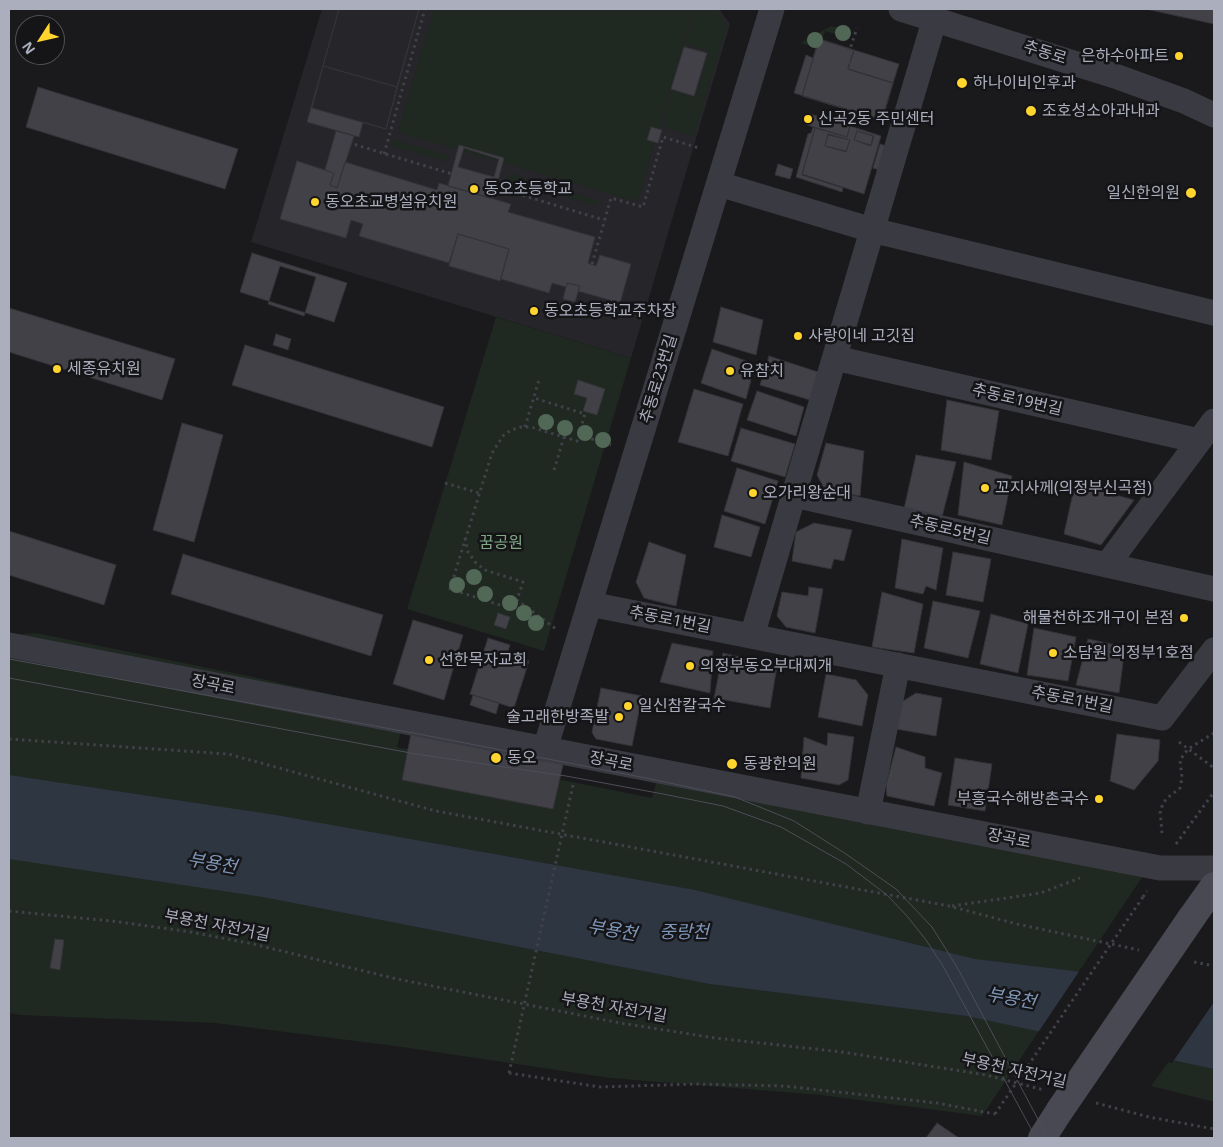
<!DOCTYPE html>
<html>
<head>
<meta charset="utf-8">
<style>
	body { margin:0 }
	#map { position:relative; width:1223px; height:1147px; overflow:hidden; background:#1a191c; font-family:"Noto Sans",sans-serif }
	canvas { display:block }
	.frame { position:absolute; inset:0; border:10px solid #abaebd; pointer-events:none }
	.north { position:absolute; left:15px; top:15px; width:50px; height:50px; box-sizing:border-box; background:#151417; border:1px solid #515259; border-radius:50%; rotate:235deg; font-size:14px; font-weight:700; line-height:20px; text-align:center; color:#abaebd }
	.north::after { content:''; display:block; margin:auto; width:18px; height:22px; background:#ffd52e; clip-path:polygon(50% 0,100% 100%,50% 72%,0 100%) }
</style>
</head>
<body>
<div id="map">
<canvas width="1223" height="1147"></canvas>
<div class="frame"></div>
<div class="north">N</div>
</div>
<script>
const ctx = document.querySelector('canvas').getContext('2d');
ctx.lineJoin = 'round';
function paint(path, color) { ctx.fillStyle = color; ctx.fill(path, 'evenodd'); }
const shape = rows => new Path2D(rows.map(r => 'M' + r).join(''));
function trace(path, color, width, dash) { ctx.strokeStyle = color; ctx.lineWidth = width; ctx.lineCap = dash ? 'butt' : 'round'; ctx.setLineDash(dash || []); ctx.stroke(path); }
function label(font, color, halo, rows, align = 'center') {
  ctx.font = font + ' "Noto Sans","Noto Sans KR",sans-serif'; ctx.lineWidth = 5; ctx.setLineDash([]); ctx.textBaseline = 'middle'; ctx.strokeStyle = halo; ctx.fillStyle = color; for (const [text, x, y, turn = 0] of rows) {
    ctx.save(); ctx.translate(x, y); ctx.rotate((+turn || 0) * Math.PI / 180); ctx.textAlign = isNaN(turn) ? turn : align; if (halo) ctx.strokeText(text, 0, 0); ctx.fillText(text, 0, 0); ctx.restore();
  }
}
paint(shape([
	[322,9,719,9,730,24,631,358,251,242]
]), '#262529');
paint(shape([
	[434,9,694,9,637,202,398,132],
	[696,9,715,9,727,25,694,136,662,127,672,91,695,98,709,52,685,44],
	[831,26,850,32,848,38,825,31,822,40,818,39,816,47,800,43],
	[392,139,449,156,447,162,390,145],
	[509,173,597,200,595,206,507,179],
	[496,317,631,358,544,651,407,609],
	[36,633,258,678,406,711,397,747,652,798,661,766,1151,864,982,1116,820,1095,610,1078,402,1047,215,1023,20,1015,9,1013,9,635],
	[1214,999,1214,1102,1151,1086]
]), '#1f2821');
paint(shape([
	[9,775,276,815,695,890,975,959,1214,988,1214,1069,967,1016,710,984,263,897,9,859]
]), '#2e3642');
paint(shape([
	[1080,970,1214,986,1214,1002,1172,1063,1037,1034]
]), '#1a191c');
const building = shape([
	[339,9,419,9,386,129,363,122,359,137,307,122,339,9],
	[339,9,419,9,397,87,323,66,339,9],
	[1146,9,1214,9,1214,24,1146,9],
	[819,39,854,50,848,69,893,83,882,120,802,96,819,39],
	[819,39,854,50,848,69,893,83,882,120,794,93,806,55,813,58,819,39],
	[819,39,854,50,848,69,893,83,882,120,802,96,819,39],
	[684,47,707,53,694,96,671,89,684,47],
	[854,50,899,64,893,83,848,69,854,50],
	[323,66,397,87,386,129,312,108,323,66],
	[38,87,238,149,225,189,26,127,38,87],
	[810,114,850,126,847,137,807,125,805,118,810,114],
	[850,126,881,136,864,194,802,174,815,128,847,137,850,126],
	[651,127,662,130,658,143,647,140,651,127],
	[813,127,815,128,802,175,843,188,842,192,796,177,808,134,811,133,813,127],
	[336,131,354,136,337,188,330,185,334,173,325,170,336,131],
	[857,131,874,136,871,146,854,140,857,131],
	[857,131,873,136,871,145,854,140,857,131],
	[828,134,850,140,846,152,825,146,828,134],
	[828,135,850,140,846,151,825,146,828,135],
	[880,144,889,147,882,171,873,168,880,144],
	[459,145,504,158,493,199,448,186,459,145],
	[464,148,499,159,494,177,458,167,464,148],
	[297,161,334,173,330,185,337,188,345,162,437,190,439,183,511,204,508,212,595,237,588,263,596,266,600,255,631,264,620,303,578,291,580,286,567,283,566,287,552,283,549,293,501,279,509,249,458,234,449,263,359,236,363,224,351,220,346,238,280,219,297,161],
	[778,164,793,169,790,179,775,175,778,164],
	[458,234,509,249,500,281,449,266,458,234],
	[252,253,347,283,334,322,240,292,252,253],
	[280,266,316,277,304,316,268,304,280,266],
	[567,283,580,286,575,302,563,299,567,283],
	[721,307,763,320,756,355,713,342,721,307],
	[9,308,175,359,162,400,9,352,9,308],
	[276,334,291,339,288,350,273,345,276,334],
	[245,345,444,407,432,447,232,385,245,345],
	[712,349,755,364,746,399,701,383,712,349],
	[769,356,818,372,810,400,760,385,769,356],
	[578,380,605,389,597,415,583,411,587,398,574,394,578,380],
	[694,389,743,404,728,456,678,442,694,389],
	[757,391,804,407,796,436,747,420,757,391],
	[947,400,999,411,991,460,941,450,947,400],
	[182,423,223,435,194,542,153,530,182,423],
	[741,428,795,444,785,477,731,461,741,428],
	[826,443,864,451,860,496,825,490,817,475,826,443],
	[916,455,956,462,942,517,904,509,916,455],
	[964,462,1012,476,1002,525,958,515,964,462],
	[737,468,778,481,765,524,724,511,737,468],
	[1075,484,1134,500,1101,545,1064,534,1075,484],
	[722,515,760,527,751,557,714,547,722,515],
	[814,523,852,530,844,561,834,559,831,569,792,561,796,532,814,523],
	[9,531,116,565,104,605,9,575,9,531],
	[902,539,943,548,936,590,926,586,923,594,895,588,902,539],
	[649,542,686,555,676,606,644,598,636,582,649,542],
	[953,552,991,559,983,602,946,595,953,552],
	[183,554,383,615,371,656,171,594,183,554],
	[809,587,823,589,815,633,786,627,777,616,782,592,808,596,809,587],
	[882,592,923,604,914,653,872,647,882,592],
	[933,601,980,611,968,658,924,648,933,601],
	[498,613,510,617,506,629,494,625,498,613],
	[991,614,1028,624,1018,673,980,664,991,614],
	[413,620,463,635,444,700,393,684,413,620],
	[1034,628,1076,637,1068,681,1027,675,1034,628],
	[488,638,510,645,507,654,529,661,514,708,470,694,488,638],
	[1088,639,1125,647,1119,693,1076,685,1088,639],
	[672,643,713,651,710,693,660,682,672,643],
	[723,653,777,666,770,708,714,698,723,653],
	[826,674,856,680,868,695,862,726,818,717,826,674],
	[601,688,642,696,632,746,596,739,594,736,592,732,601,688],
	[916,693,942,698,936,736,896,729,900,703,916,693],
	[473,695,499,703,496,714,470,705,473,695],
	[415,713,568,743,553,809,402,780,415,713],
	[828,733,854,737,848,780,839,785,801,778,804,737,827,746,828,733],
	[1117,734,1160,740,1158,761,1134,790,1110,781,1117,734],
	[896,747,925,757,925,768,942,773,934,806,887,796,886,785,896,747],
	[955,758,992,764,985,811,948,805,955,758],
	[55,939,64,940,60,970,50,968,55,939],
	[937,1123,959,1138,926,1138,937,1123]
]);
paint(building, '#414147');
trace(building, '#343338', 1);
trace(shape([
	[850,63,846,61,857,28],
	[384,154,425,9],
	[334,173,343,141,604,220],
	[471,193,474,181],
	[592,264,611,198,643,207,663,137,699,148],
	[525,427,539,380],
	[579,435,611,445],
	[554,470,564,437],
	[445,483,479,493],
	[465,538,468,552,476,563,485,570,523,582,517,600,556,629],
	[517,600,515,610,450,589,492,453,503,436,511,430,521,427,531,427,577,441,585,414,534,398],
	[9,739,228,754,436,811,949,906,1017,924,1139,950],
	[1179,742,1214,768],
	[1162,833,1160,810,1166,799,1180,788,1182,778,1180,760,1188,749,1214,733],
	[1176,844,1214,792],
	[1143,897,1147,891],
	[952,906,1041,893,1080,878],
	[9,911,112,921,191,932,253,944,397,979,620,1023,715,1038,842,1052,986,1075,1044,1090],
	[1194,962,1214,966],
	[509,1073,600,1087,696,1084,784,1086,937,1103,995,1114],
	[1096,1103,1149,1117,1214,1129]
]), '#404149', 3, [2.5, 4]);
trace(shape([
	[901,9,1115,76,1184,101,1214,115],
	[719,184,872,230,1214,313],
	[835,358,1199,441],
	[794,495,1214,589],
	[1107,565,1214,421],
	[590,604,1162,718,1214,650],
	[752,636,935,18],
	[9,645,1160,868,1214,868],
	[545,749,772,9],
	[868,812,898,665]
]), '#3a3a42', 25);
trace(shape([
	[1192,917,1214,886],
	[1042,1138,1060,1110]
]), '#484952', 28);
trace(shape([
	[9,659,424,735,651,779,735,797,794,821,846,854,896,889,932,927,957,967,1048,1138],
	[9,678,416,754,566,776,663,794,723,806,781,827,846,864,887,895,907,916,926,940,943,966,1036,1138]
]), '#4d4e57', 1);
trace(shape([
	[509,1073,573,785],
	[995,1114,1143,897]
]), '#404149', 3, [2.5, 4]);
trace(shape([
	[1060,1110,1192,917]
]), '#484952', 28);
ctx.fillStyle = '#526857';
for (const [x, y] of [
	[843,33],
	[815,40],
	[546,422],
	[565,428],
	[585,433],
	[603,440],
	[474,577],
	[457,585],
	[485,594],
	[510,603],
	[524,613],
	[536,623]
]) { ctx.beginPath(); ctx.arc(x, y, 8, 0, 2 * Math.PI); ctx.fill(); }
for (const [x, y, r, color] of [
	[1179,56,5,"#ffd52e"],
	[962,83,6,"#ffd52e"],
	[1031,111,6,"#ffd52e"],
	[808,119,5,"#ffd52e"],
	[474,189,5,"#ffd52e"],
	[1191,193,6,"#ffd52e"],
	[315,202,5,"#ffd52e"],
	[534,311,5,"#ffd52e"],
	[798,336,5,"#ffd52e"],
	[57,369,5,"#ffd52e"],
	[730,371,5,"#ffd52e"],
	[985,488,5,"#ffd52e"],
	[753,493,5,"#ffd52e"],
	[1184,618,5,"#ffd52e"],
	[1053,653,5,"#ffd52e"],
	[429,660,5,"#ffd52e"],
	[690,666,5,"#ffd52e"],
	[628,706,5,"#ffd52e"],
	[619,717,5,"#ffd52e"],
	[496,758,6,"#ffd52e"],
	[732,764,6,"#ffd52e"],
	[1099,799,5,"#ffd52e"]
]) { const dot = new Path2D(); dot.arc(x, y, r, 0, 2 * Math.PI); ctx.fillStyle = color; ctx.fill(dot); trace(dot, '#151417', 2); }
label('16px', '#abaebd', '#151417', [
	["추동로",1045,53,18],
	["추동로23번길",659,379,-73],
	["추동로19번길",1017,400,13],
	["추동로5번길",950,530,13],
	["추동로1번길",670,620,11],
	["장곡로",213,685,11],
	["추동로1번길",1072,700,11],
	["장곡로",611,762,11],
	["장곡로",1009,839,11],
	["부용천 자전거길",217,926,11],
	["부용천 자전거길",614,1008,10],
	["부용천 자전거길",1014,1071,13]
]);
label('16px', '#abaebd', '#151417', [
	["은하수아파트",1169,56,"right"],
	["하나이비인후과",973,83],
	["조호성소아과내과",1042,111],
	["신곡2동 주민센터",818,119],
	["동오초등학교",484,189],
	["일신한의원",1180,193,"right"],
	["동오초교병설유치원",325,202],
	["동오초등학교주차장",544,311],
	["사랑이네 고깃집",808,336],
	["세종유치원",67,369],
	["유참치",740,371],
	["꼬지사께(의정부신곡점)",995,488],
	["오가리왕순대",763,493],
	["해물천하조개구이 본점",1174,618,"right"],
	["소담원 의정부1호점",1063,653],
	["선한목자교회",439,660],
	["의정부동오부대찌개",700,666],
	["일신참칼국수",638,706],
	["술고래한방족발",609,717,"right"],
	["동오",507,758],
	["동광한의원",743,764],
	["부흥국수해방촌국수",1089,799,"right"]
], 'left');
label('16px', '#80a988', '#151417', [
	["꿈공원",501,543]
]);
label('italic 18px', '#7f97ba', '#151417', [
	["부용천",212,864,10],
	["부용천",612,931,10],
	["중랑천",684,933],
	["부용천",1011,999,10]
]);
</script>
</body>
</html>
